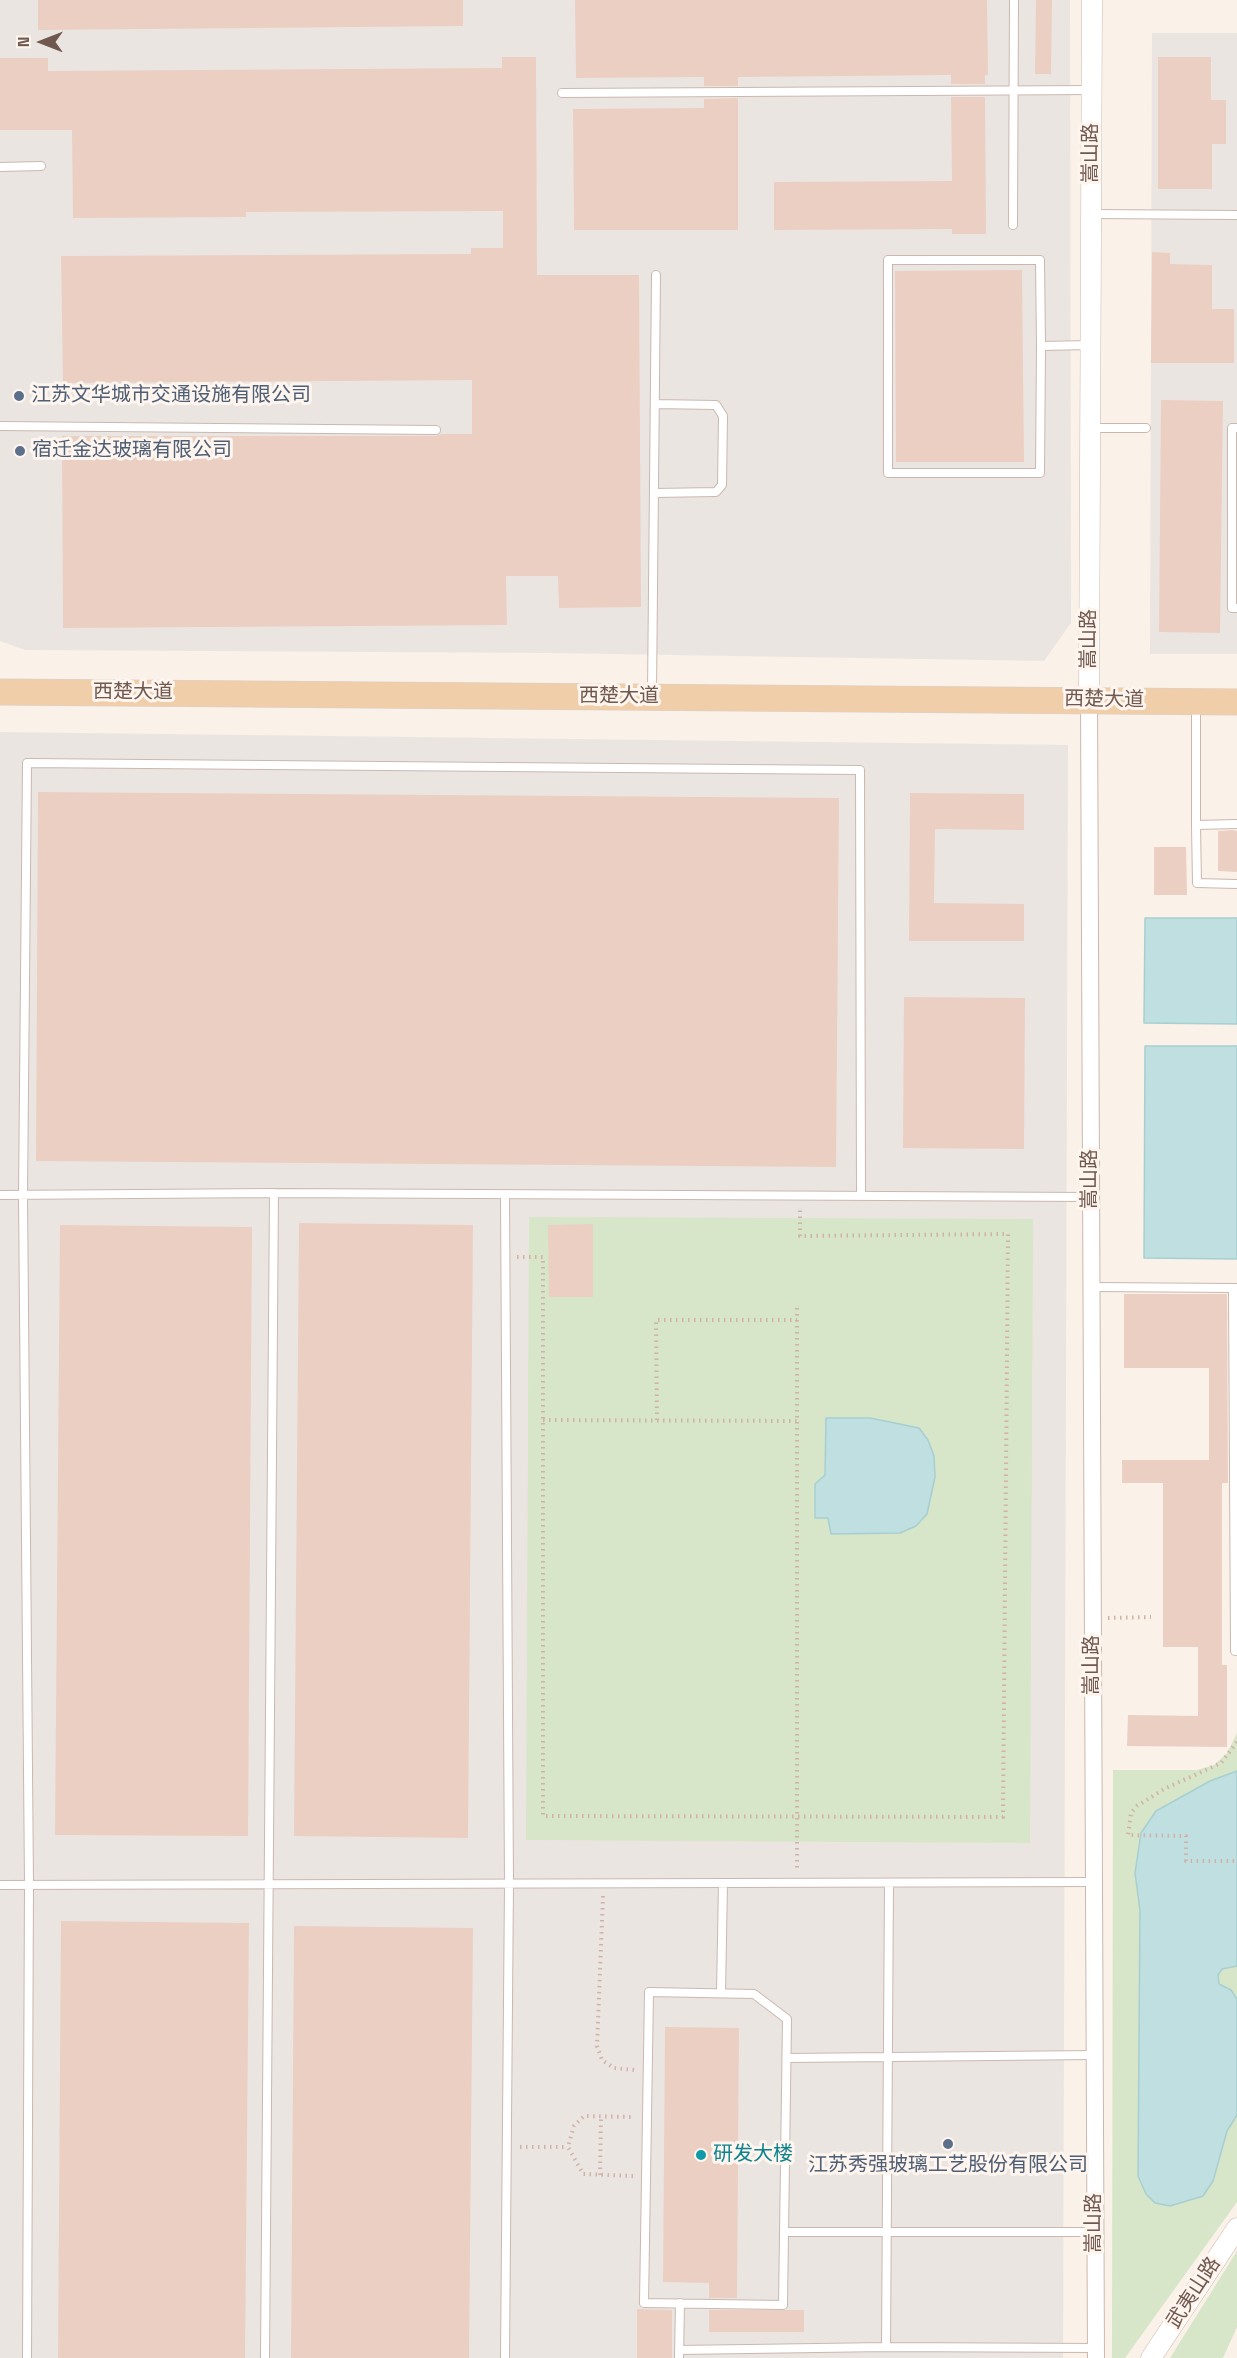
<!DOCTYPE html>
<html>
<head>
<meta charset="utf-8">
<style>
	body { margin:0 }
	#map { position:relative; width:1237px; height:2358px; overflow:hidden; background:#faf1e8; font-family:"Space Grotesk",sans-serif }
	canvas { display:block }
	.north { position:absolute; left:12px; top:12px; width:60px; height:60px; -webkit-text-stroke:4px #fdf5ee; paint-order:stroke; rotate:270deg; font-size:16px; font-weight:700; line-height:24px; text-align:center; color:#70584f }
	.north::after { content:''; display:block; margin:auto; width:21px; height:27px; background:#70584f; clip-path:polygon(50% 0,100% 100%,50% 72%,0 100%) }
</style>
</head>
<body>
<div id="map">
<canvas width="1237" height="2358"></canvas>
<div class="north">N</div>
</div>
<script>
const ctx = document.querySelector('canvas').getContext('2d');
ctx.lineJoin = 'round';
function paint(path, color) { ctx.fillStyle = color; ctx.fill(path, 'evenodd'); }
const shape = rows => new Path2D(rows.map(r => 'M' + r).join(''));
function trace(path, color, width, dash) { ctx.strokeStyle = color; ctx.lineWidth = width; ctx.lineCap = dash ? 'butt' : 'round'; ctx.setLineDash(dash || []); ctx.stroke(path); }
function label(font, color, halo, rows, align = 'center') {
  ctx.font = font + ' "Space Grotesk","Noto Sans SC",sans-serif'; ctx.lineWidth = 6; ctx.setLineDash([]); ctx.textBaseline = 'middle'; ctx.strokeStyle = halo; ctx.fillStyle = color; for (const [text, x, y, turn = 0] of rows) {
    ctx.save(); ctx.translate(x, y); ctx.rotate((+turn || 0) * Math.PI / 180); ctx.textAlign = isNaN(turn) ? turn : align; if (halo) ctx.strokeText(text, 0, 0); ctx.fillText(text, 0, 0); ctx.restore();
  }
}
paint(shape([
	[0,0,1070,0,1071,623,1044,661,549,653,25,650,0,641],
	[1152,33,1237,33,1237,654,1150,654],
	[0,732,1068,745,1063,2358,0,2358]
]), '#ebe5e1');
paint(shape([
	[529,1217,1033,1219,1030,1843,526,1840],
	[1237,1733,1237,2202,1125,2358,1112,2358,1113,1770,1197,1770,1214,1765,1227,1753],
	[1237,2251,1237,2327,1223,2358,1170,2358]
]), '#d7e5c8');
const water = shape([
	[1145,918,1237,918,1237,1024,1144,1023,1145,918],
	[1145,1046,1237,1046,1237,1259,1144,1258,1145,1046],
	[826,1418,870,1418,919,1428,928,1440,934,1456,935,1477,927,1514,916,1526,900,1533,831,1534,828,1518,815,1518,815,1484,825,1475,826,1418],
	[1237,1771,1237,1966,1222,1969,1218,1975,1219,1984,1231,1990,1237,1999,1237,2115,1227,2131,1213,2181,1203,2196,1170,2206,1155,2203,1146,2194,1138,2176,1140,1910,1135,1873,1141,1833,1156,1811,1210,1781,1237,1771]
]);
paint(water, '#bfdfe1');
trace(water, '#a7cfd1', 1.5);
paint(shape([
	[38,0,463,0,463,26,38,30],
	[575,0,987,0,988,75,985,75,985,84,951,84,951,75,738,77,738,86,704,86,704,77,576,78],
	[1036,0,1052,0,1051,74,1035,74],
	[502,57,536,57,537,275,639,275,641,607,559,608,558,576,506,576,507,625,63,628,62,436,436,436,441,434,472,434,472,380,63,383,61,256,471,254,471,248,503,248,503,211,246,212,246,217,73,218,72,130,0,130,0,58,48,58,48,71,502,68],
	[1158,57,1211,57,1211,100,1226,100,1226,144,1212,144,1212,189,1158,189],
	[951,97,985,97,986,234,952,234,952,229,774,230,774,182,952,181],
	[738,98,738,230,574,230,573,109,704,108,704,99],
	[1152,252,1170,253,1170,264,1212,265,1212,309,1234,309,1234,363,1151,363],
	[1022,270,1024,462,896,462,895,271],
	[1161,400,1223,401,1220,633,1159,632],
	[38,792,839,798,836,1167,36,1161],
	[910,793,1024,794,1024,830,935,829,934,903,1024,904,1024,941,909,941],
	[1233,830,1237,831,1237,872,1218,871,1218,831],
	[1154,847,1186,847,1187,895,1154,895],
	[904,997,1025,998,1024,1149,903,1148],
	[299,1223,473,1225,468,1838,294,1836],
	[593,1224,593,1297,549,1297,548,1225],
	[60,1225,252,1227,248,1836,55,1835],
	[1124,1294,1227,1294,1228,1483,1222,1483,1222,1665,1227,1665,1227,1747,1127,1746,1128,1715,1198,1716,1198,1647,1163,1647,1163,1483,1122,1483,1122,1460,1209,1460,1209,1368,1124,1368],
	[61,1921,249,1923,245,2358,58,2358],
	[294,1926,473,1928,469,2358,291,2358],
	[665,2027,739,2028,737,2298,709,2298,709,2283,663,2282],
	[637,2309,672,2310,672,2358,637,2358],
	[709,2310,804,2310,804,2332,709,2332]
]), '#ebcfc3');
const service = shape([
	[562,93,1091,90],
	[0,167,41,166],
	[1092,214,1237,215],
	[1013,225,1014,0],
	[1041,346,1040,260,888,260,888,473,1040,473,1041,346,1090,345],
	[0,426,436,430],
	[1091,428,1146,428],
	[1237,428,1232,428,1232,608,1237,608],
	[654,493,716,492,722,485,723,416,716,405,655,404],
	[652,693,656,275],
	[1196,704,1196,825,1237,824],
	[1196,825,1197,883,1237,884],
	[0,1195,274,1193,1091,1197],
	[505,1195,509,1884,505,2358],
	[1091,1287,1237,1288],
	[1233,1288,1235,1651],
	[0,1885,1094,1882],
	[649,1992,754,1994,787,2019,783,2305,644,2303,649,1992],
	[721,1993,723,1883],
	[787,2058,1095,2055],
	[784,2232,1095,2232],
	[886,2347,1096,2348],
	[679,2350,886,2347,889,1883],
	[27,2358,29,1884,23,1195,27,763,860,770,861,1196],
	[265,2358,274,1193],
	[679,2358,680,2303]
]);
const minor = shape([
	[1089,700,1096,2358]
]);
const tertiary = shape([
	[1089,700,1092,0],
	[1151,2358,1237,2228]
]);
const primary = shape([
	[0,692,1237,702]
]);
trace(service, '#cab8b0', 10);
trace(minor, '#cab8b0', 18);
trace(tertiary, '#cab8b0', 21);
trace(primary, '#d7d0ce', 27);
trace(shape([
	[517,1257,543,1257,543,1816,1003,1817,1008,1234,800,1236,800,1208],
	[797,1308,797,1870],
	[543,1420,797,1421],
	[657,1420,656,1320,797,1320],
	[1108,1618,1151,1617],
	[1237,1742,1221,1763,1164,1789,1137,1806,1131,1813,1128,1835,1186,1836,1186,1861,1237,1861],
	[603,1896,597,2046,602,2060,614,2068,635,2070],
	[520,2147,568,2147],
	[600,2175,601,2117],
	[633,2176,583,2174,568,2147,574,2126,584,2116,634,2117]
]), '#d0b2a7', 4, [1.5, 4.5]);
trace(service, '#fff', 8);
trace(minor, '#fff', 16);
trace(tertiary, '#fff', 20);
trace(primary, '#efcea9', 26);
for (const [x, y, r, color] of [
	[19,396,6,"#5c6f8a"],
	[20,451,6,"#5c6f8a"],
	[948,2144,6,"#5c6f8a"],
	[701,2155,6,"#0f9aa8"]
]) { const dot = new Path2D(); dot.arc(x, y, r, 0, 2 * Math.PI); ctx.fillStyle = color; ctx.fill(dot); trace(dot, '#fdf5ee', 2); }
label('20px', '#70584f', '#fdf5ee', [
	["嵩山路",1092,153,-90],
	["嵩山路",1090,639,-90],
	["西楚大道",133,693],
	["西楚大道",619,697],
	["西楚大道",1104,700,1],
	["嵩山路",1091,1179,-90],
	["嵩山路",1093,1665,-90],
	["嵩山路",1095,2223,-90],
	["武夷山路",1194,2293,-57]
]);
label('20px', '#4e5e75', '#fdf5ee', [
	["江苏文华城市交通设施有限公司",31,396],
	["宿迁金达玻璃有限公司",32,451],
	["江苏秀强玻璃工艺股份有限公司",948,2166,"center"]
], 'left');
label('20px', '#0d838f', '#fdf5ee', [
	["研发大楼",713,2155]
], 'left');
</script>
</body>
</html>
